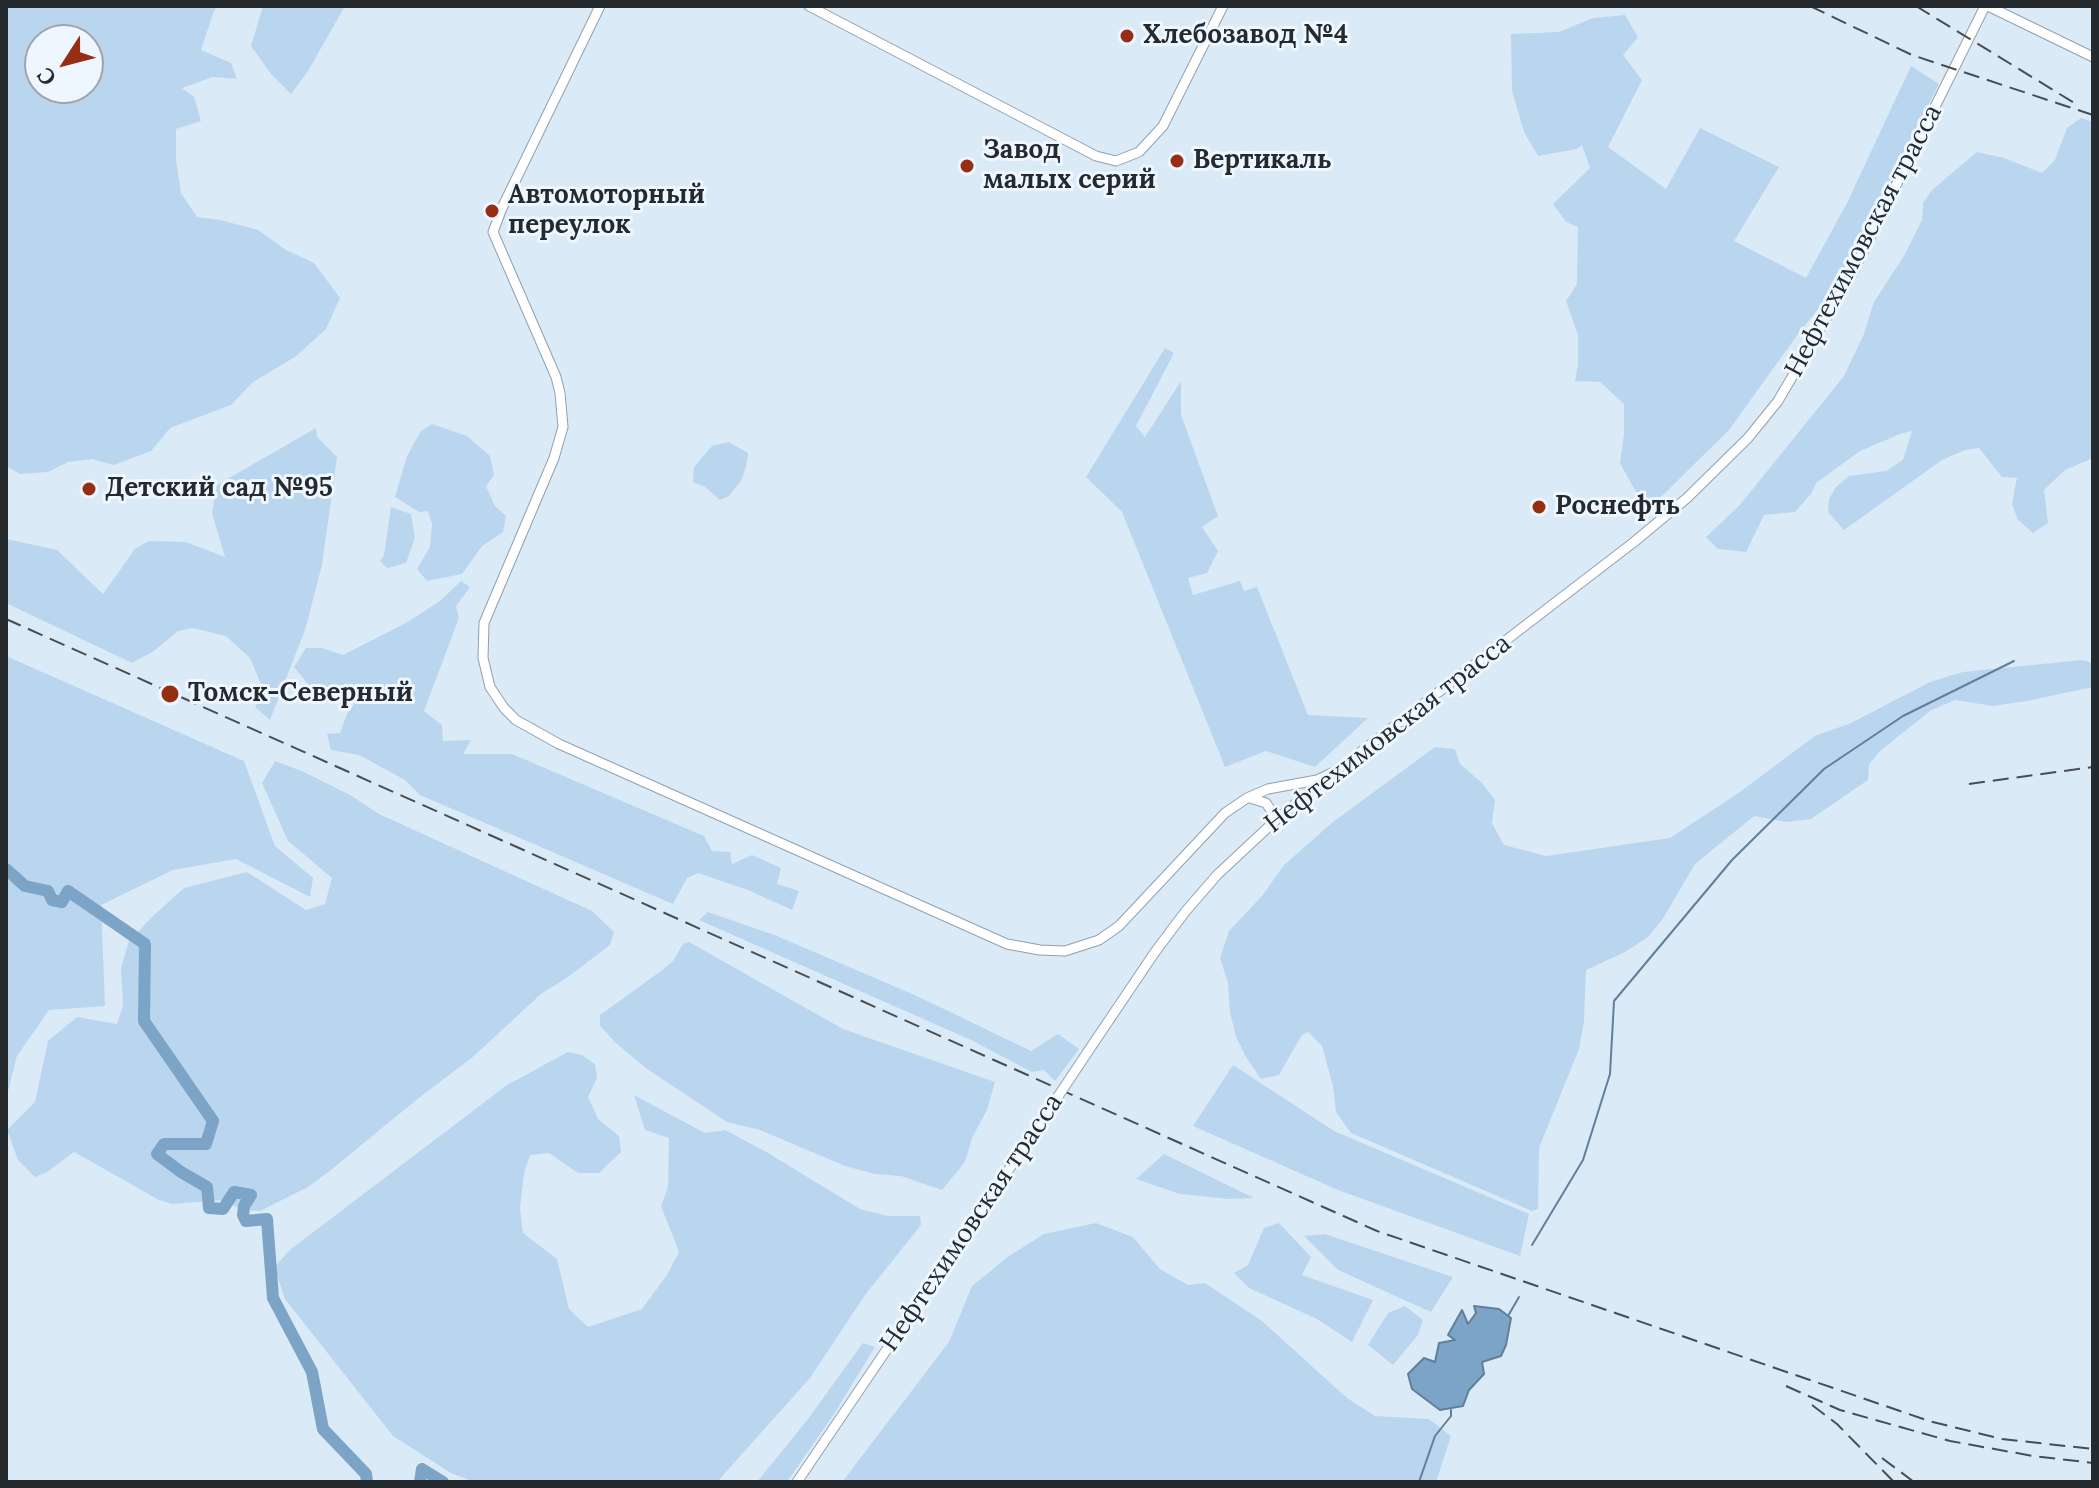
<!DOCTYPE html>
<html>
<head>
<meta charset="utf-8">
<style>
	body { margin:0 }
	#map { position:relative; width:2099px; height:1488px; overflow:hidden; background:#dbeaf7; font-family:Lora,serif }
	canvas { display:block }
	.frame { position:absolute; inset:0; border:8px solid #252a2f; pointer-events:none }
	.north { position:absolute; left:24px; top:24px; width:80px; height:80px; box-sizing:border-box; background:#eef7ff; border:2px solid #9ea5ac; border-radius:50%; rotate:234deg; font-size:22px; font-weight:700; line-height:32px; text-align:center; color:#252a2f }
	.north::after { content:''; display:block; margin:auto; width:28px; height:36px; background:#962e14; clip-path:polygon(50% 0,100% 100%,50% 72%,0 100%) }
</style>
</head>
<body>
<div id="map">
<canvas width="2099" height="1488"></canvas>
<div class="frame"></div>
<div class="north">С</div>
</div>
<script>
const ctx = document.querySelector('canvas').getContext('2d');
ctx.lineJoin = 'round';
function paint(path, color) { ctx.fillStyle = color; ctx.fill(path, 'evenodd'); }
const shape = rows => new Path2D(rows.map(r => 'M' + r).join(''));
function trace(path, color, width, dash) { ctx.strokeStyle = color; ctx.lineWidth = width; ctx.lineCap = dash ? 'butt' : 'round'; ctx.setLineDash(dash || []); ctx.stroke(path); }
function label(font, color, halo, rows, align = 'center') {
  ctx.font = font + ' Lora,serif'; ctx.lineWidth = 6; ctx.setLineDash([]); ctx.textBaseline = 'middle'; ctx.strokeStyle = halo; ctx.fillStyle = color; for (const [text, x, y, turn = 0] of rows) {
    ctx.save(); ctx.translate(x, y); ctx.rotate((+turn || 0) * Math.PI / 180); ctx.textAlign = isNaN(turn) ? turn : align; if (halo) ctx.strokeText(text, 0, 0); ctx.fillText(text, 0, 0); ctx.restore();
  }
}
paint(shape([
	[6,6,218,6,214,11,201,50,231,63,237,79,213,77,182,88,194,97,201,121,176,129,176,160,181,193,197,217,220,220,258,230,286,250,314,263,340,298,326,329,295,357,253,382,231,405,170,428,151,451,114,465,92,459,68,462,48,472,20,474,6,466],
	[40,40,88,40,88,88,40,88],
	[263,6,345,6,308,71,291,94,271,74,251,46],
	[1625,15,1638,37,1623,55,1642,80,1608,147,1666,189,1700,128,1779,167,1734,241,1806,278,1847,203,1911,66,1939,84,1832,292,1798,334,1729,430,1662,496,1642,503,1620,463,1624,434,1624,404,1600,382,1575,381,1578,365,1578,335,1566,301,1577,284,1578,227,1566,222,1553,204,1590,168,1582,145,1577,149,1538,156,1524,132,1512,91,1511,34,1559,32,1593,18],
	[2081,118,2093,122,2093,458,2065,470,2044,490,2048,523,2033,533,2018,520,2012,504,2017,478,2002,477,1979,448,1965,450,1942,460,1844,530,1828,512,1829,499,1836,487,1849,476,1886,471,1903,460,1912,431,1900,434,1860,451,1816,483,1811,494,1795,512,1764,515,1746,552,1718,549,1706,537,1739,506,1844,376,1864,334,1874,302,1904,256,1922,220,1923,203,1932,190,1977,152,2004,158,2042,173,2055,160,2067,128],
	[1165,348,1174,353,1136,426,1145,437,1181,381,1181,415,1218,516,1202,527,1218,551,1207,573,1188,578,1193,595,1240,581,1244,591,1257,587,1308,715,1368,718,1315,767,1266,751,1225,767,1122,512,1086,477],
	[432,424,467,436,490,456,494,475,486,486,495,506,506,516,503,532,482,546,462,574,427,581,417,569,430,547,432,524,428,511,419,512,395,497,407,456,421,431],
	[316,428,317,437,337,457,322,565,305,630,270,720,255,707,264,691,250,658,226,636,193,628,178,631,154,651,132,663,6,603,6,539,57,550,103,594,135,549,149,541,186,542,225,557,212,513,217,485],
	[729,442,748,453,746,467,741,481,729,496,720,500,705,487,693,482,694,467,712,446],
	[391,507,411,514,415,538,406,563,387,568,380,561,384,555],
	[461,581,470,587,456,606,459,618,424,711,442,725,443,741,471,740,463,754,512,754,704,836,712,851,730,852,732,864,752,855,781,868,777,884,799,891,792,910,748,890,698,873,687,878,673,904,420,795,405,780,359,755,331,750,327,734,340,733,347,714,362,693,327,702,312,689,294,667,306,648,322,648,343,655,406,623,440,601],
	[6,656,244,761,275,846,313,878,310,897,236,859,173,870,101,905,105,1006,49,1010,17,1056,6,1099],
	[2082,660,2093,663,2093,687,2027,701,1993,706,1955,700,1930,711,1880,751,1869,764,1868,780,1811,819,1786,822,1754,816,1695,864,1662,920,1648,937,1625,952,1586,970,1584,1021,1579,1049,1539,1148,1538,1209,1532,1211,1351,1133,1336,1112,1333,1086,1322,1046,1308,1032,1302,1035,1279,1075,1261,1079,1246,1057,1236,1037,1230,1012,1228,983,1220,958,1229,931,1262,896,1284,865,1333,822,1435,747,1455,749,1460,764,1482,783,1495,800,1492,823,1504,845,1546,856,1670,838,1737,794,1815,736,1851,723,1930,682,1963,672],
	[275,761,304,772,350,795,379,814,592,911,614,932,610,945,568,977,541,994,474,1056,415,1101,331,1170,308,1187,260,1211,243,1210,223,1200,172,1204,159,1200,74,1152,47,1172,35,1177,18,1160,7,1130,35,1102,48,1041,77,1017,117,1024,123,1005,121,968,129,941,154,915,184,888,247,872,306,910,325,904,332,878,288,841,262,783],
	[708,912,777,936,917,996,1031,1051,1058,1034,1079,1049,1055,1081,1044,1070,1032,1072,971,1040,699,920],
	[689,942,843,1029,995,1082,987,1110,972,1138,965,1162,942,1190,901,1176,875,1174,845,1166,760,1130,727,1122,647,1069,616,1043,600,1026,600,1015,661,971,673,961,683,944],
	[568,1052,582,1055,595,1064,597,1078,588,1097,598,1119,619,1136,621,1152,599,1173,578,1173,549,1153,530,1155,524,1173,520,1208,523,1233,557,1259,569,1309,588,1327,642,1309,667,1275,679,1252,661,1206,668,1187,669,1138,645,1130,634,1095,705,1133,725,1130,768,1153,860,1209,888,1216,920,1216,921,1225,865,1295,810,1378,717,1482,474,1482,451,1473,393,1436,285,1299,274,1267,291,1249,507,1085],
	[1233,1065,1334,1131,1529,1214,1520,1256,1338,1190,1193,1126],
	[1164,1154,1254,1198,1229,1199,1180,1194,1136,1179],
	[1096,1223,1133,1237,1160,1269,1188,1285,1205,1283,1262,1321,1347,1398,1375,1416,1429,1419,1451,1436,1436,1482,842,1482,949,1342,972,1286,1009,1256,1044,1234],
	[1279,1223,1311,1257,1302,1275,1373,1300,1352,1342,1317,1319,1249,1288,1234,1273,1248,1265,1264,1228],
	[1325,1234,1453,1277,1431,1312,1338,1270,1304,1236],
	[1405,1306,1423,1320,1418,1335,1393,1365,1368,1345,1388,1313],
	[863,1343,875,1347,834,1414,787,1482,757,1482,808,1419]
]), '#bad6ef');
const water = shape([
	[1474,1306,1499,1309,1511,1318,1506,1345,1501,1356,1482,1362,1484,1374,1469,1390,1463,1406,1440,1410,1412,1389,1408,1374,1424,1358,1435,1362,1439,1343,1455,1340,1448,1335,1462,1310,1468,1324,1476,1313,1474,1306]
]);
paint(water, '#7ca4c6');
trace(water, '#627f99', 2);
trace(shape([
	[1532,1245,1583,1160,1610,1074,1614,1001,1732,860,1824,769,1903,716,2014,661],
	[1508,1316,1519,1297],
	[1419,1482,1435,1436,1451,1416,1451,1410]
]), '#627f99', 2);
trace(shape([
	[6,869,25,886,48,891,52,900,62,902,68,891,145,944,144,1021,213,1121,206,1144,164,1144,157,1154,181,1172,207,1187,209,1208,223,1209,234,1192,251,1195,244,1206,243,1215,246,1221,267,1219,273,1298,312,1372,323,1429,366,1474,367,1482],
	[420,1482,422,1469,443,1482]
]), '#7ca4c6', 12);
const secondary = shape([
	[600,6,502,208,493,232,556,377,560,393,563,427,554,458,484,623,483,658,490,687,504,708,516,720,559,744,1007,944,1040,950,1065,951,1099,940,1119,926,1225,813,1247,798,1268,789,1317,780,1334,772],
	[809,6,1096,156,1116,161,1139,152,1163,126,1223,6],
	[1988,6,2093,57],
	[1250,798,1266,803,1277,819],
	[1093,1044,1155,952,1185,912,1217,875,1277,819,1324,780,1634,542,1687,498,1748,438,1778,401,1851,276,1985,6],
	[797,1482,1045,1116]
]);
trace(secondary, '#92a0ad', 11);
trace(secondary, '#fff', 9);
trace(shape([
	[1810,6,1912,55,2093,115],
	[1916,6,2076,104],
	[6,619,1377,1231,1929,1421,2002,1439,2093,1449],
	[1969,784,2093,767],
	[1786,1386,1840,1410,1950,1441,2033,1456,2093,1463],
	[1812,1405,1837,1424,1894,1482],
	[1882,1458,1914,1482]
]), '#474e54', 2, [16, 8]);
const secondaryBridge = shape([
	[1045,1116,1093,1044]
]);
trace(secondaryBridge, '#92a0ad', 11, []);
trace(secondaryBridge, '#fff', 9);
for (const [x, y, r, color] of [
	[1127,36,8,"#962e14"],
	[1177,161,8,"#962e14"],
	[967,166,8,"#962e14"],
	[492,211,8,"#962e14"],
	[89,489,8,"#962e14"],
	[1539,507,8,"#962e14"],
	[170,694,10,"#962e14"]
]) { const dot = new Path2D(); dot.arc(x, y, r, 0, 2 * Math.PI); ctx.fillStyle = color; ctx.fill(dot); trace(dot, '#eef7ff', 3); }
label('bold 26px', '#252a2f', '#eef7ff', [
	["Хлебозавод №4",1143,36],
	["Завод",983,151],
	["малых серий",983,181],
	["Вертикаль",1193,161],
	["Автомоторный",508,196],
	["переулок",508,226],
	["Детский сад №95",105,489],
	["Роснефть",1555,507],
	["Томск-Северный",188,694]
], 'left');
label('26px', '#252a2f', '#eef7ff', [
	["Нефтехимовская трасса",1864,241,-62],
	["Нефтехимовская трасса",1388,734,-38],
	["Нефтехимовская трасса",972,1223,-56]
]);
</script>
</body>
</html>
